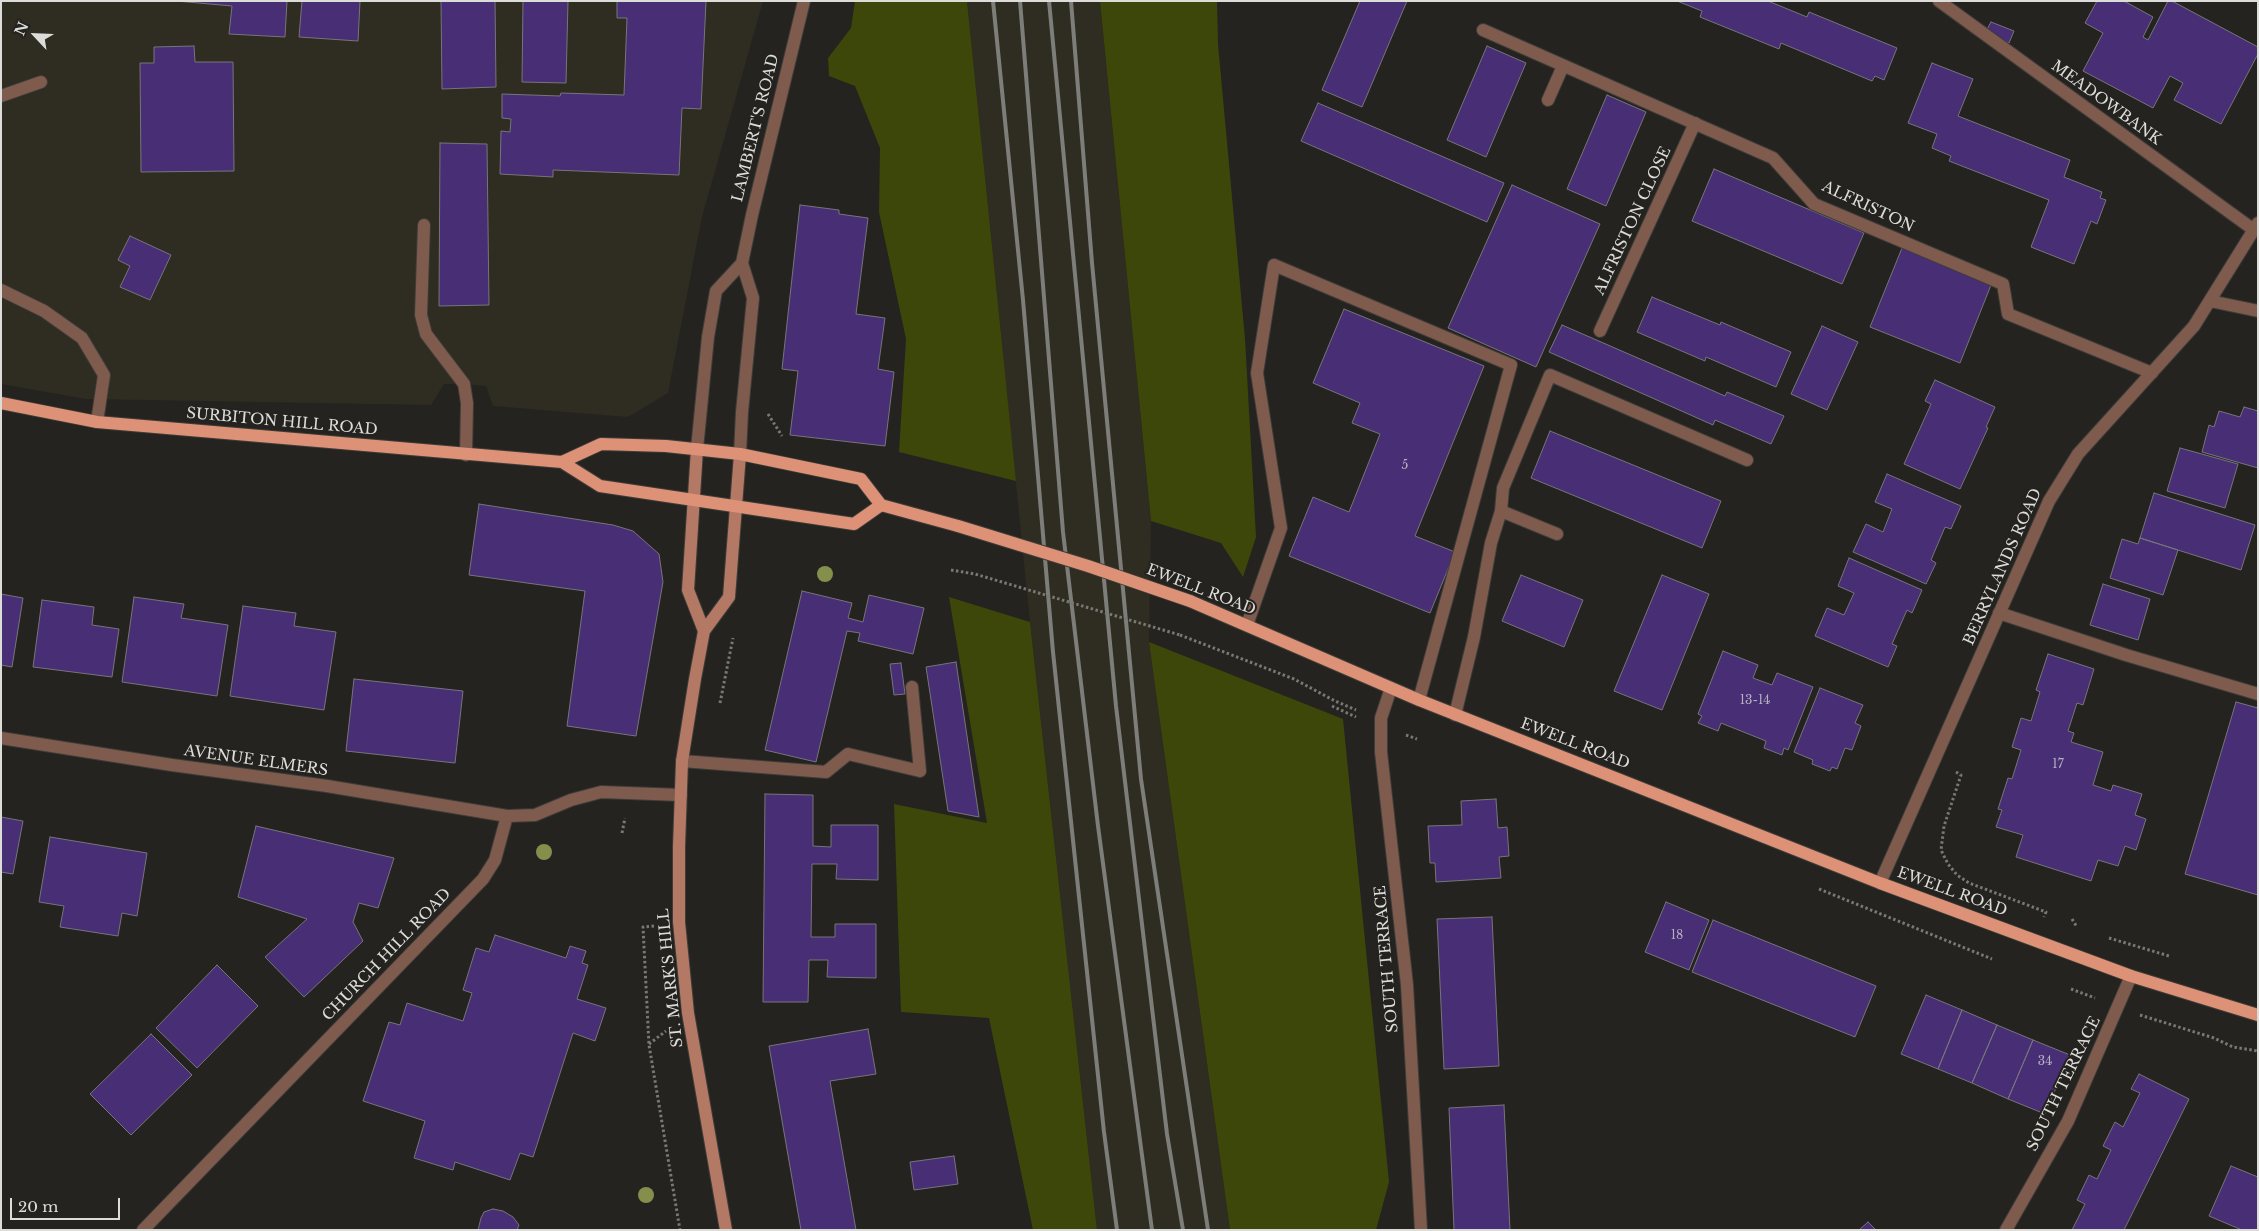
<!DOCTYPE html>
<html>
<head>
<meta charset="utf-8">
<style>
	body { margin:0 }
	#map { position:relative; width:2259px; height:1231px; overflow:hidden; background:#24231f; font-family:"Libre Baskerville",serif }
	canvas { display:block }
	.frame { position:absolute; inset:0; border:2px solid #dcdcd9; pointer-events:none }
	.north { position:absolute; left:10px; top:10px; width:50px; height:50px; -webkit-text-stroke:4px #24231f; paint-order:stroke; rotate:295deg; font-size:14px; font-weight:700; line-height:20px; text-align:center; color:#dcdcd9 }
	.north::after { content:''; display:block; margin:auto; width:18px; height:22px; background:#dcdcd9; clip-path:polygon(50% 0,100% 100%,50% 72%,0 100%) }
	.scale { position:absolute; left:10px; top:1198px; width:110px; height:22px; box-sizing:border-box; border:2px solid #dcdcd9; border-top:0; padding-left:6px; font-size:15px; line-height:18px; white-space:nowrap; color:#dcdcd9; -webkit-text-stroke:4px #24231f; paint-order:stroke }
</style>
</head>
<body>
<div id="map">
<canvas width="2259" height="1231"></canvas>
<div class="frame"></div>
<div class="north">N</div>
<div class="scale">20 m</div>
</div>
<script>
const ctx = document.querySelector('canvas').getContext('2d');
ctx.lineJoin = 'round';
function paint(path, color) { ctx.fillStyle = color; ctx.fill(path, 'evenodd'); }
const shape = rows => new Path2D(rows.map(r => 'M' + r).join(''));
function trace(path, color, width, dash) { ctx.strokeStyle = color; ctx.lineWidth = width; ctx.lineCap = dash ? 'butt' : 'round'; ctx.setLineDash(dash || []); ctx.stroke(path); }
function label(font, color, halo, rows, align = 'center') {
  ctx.font = font + ' "Libre Baskerville",serif'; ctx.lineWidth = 4; ctx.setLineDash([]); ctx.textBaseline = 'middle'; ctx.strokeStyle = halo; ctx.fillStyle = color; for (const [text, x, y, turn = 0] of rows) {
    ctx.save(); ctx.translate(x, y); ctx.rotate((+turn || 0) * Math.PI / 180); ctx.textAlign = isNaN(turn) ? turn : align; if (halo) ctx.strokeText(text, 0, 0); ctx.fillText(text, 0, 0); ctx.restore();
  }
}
paint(shape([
	[1,1,763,1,702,217,668,393,628,417,493,406,486,386,464,384,444,384,431,405,86,399,1,384],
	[967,1,1100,1,1151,521,1149,642,1230,1230,1097,1230,1030,622]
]), '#2f2c22');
paint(shape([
	[855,1,967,1,1016,481,899,452,906,339,879,212,880,148,855,86,829,76,828,58,851,28],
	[1100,1,1217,1,1218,44,1245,339,1256,537,1243,577,1221,543,1151,521],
	[949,597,1030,622,1097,1230,1033,1230,989,1018,901,1012,894,804,987,823],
	[1149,642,1343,719,1389,1182,1376,1230,1230,1230]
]), '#3e470a');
const building = shape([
	[176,1,287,1,285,37,229,34,232,6,176,1],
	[302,1,360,1,358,41,299,37,302,1],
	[441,1,495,1,496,87,442,89,441,1],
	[523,1,568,1,566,83,522,82,523,1],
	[617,1,706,1,701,109,682,108,679,175,553,170,553,177,500,174,501,131,510,132,511,119,502,118,502,94,560,96,561,93,624,95,627,18,617,18,617,1],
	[1360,1,1407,1,1362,107,1322,90,1360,1],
	[1677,1,1768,1,1807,17,1809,12,1897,48,1884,80,1875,76,1872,81,1781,43,1779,49,1700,17,1702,11,1677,1],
	[2097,1,2124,1,2153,17,2143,37,2148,40,2168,1,2172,1,2258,47,2258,54,2221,124,2174,100,2183,83,2170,76,2153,108,2083,71,2103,33,2085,23,2097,1],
	[1991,22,2014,31,2009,43,1985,33,1991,22],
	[194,46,195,62,233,62,234,171,141,172,140,63,154,63,154,47,194,46],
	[1487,46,1526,63,1486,157,1447,140,1487,46],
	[1932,63,1973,79,1958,116,2070,160,2064,177,2102,192,2100,198,2106,200,2097,224,2091,221,2074,264,2031,247,2049,200,1949,161,1951,156,1932,148,1937,134,1908,123,1932,63],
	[1607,95,1646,112,1606,206,1567,189,1607,95],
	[1318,103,1504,183,1487,222,1301,141,1318,103],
	[440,143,487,144,489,305,439,306,440,143],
	[1714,169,1864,233,1842,284,1692,221,1714,169],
	[1512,185,1600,224,1536,367,1448,328,1512,185],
	[800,205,839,210,839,214,868,218,856,314,885,318,878,369,894,372,885,446,790,435,798,371,782,369,800,205],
	[130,236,171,255,150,300,120,287,130,266,118,260,130,236],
	[1902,248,1991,285,1960,363,1870,327,1902,248],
	[1652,297,1720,325,1721,322,1791,352,1776,387,1706,357,1705,361,1637,332,1652,297],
	[1344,309,1484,366,1415,536,1455,552,1430,613,1289,556,1313,497,1349,512,1380,434,1352,423,1360,403,1313,383,1344,309],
	[1562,325,1725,396,1727,392,1784,416,1771,444,1715,420,1713,425,1549,352,1562,325],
	[1822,326,1858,342,1827,410,1791,394,1822,326],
	[1935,380,1995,407,1986,427,1988,428,1960,489,1904,464,1931,404,1925,401,1935,380],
	[2244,407,2258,411,2258,468,2202,452,2209,425,2214,427,2219,411,2240,417,2244,407],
	[1550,431,1721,501,1702,548,1531,478,1550,431],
	[2180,448,2238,464,2225,508,2167,491,2180,448],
	[1887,474,1961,506,1951,529,1945,527,1931,560,1936,563,1926,584,1853,552,1866,524,1883,532,1892,509,1875,502,1887,474],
	[2154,493,2255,525,2241,570,2140,538,2154,493],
	[479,504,613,525,633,531,659,554,663,582,636,736,567,726,585,591,469,575,479,504],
	[2140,538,2178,550,2163,595,2110,578,2122,539,2138,544,2140,538],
	[1849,558,1922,590,1912,613,1907,610,1892,644,1897,646,1888,667,1815,636,1827,608,1844,615,1854,593,1838,586,1849,558],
	[1521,575,1583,600,1564,647,1502,621,1521,575],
	[1662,575,1709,594,1662,710,1614,691,1662,575],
	[2103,584,2150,599,2138,640,2090,625,2103,584],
	[802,591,852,603,848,618,863,622,869,595,924,608,913,654,858,641,860,633,847,631,816,762,765,750,802,591],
	[1,594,23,598,12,667,1,665,1,594],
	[134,597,184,604,181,618,228,625,217,696,122,682,134,597],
	[42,600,94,607,92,625,119,629,112,677,33,667,42,600],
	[243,606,296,613,294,626,336,632,324,710,230,696,243,606],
	[1723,651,1758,665,1753,678,1772,685,1777,673,1813,687,1788,750,1784,748,1782,755,1764,748,1766,741,1721,723,1718,731,1698,723,1702,716,1698,714,1723,651],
	[2048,654,2094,669,2083,705,2077,703,2068,731,2074,733,2071,742,2103,752,2093,785,2111,791,2113,785,2142,794,2135,815,2146,819,2136,850,2125,846,2118,866,2098,860,2091,881,2016,857,2023,835,1996,827,2002,810,1998,809,2008,778,2012,779,2021,750,2012,747,2021,718,2031,721,2040,692,2036,690,2048,654],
	[956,662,979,817,948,811,926,667,956,662],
	[901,663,905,694,894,695,890,664,901,663],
	[354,679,463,691,455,763,346,751,354,679],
	[1820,688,1863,705,1855,723,1861,726,1852,750,1845,748,1837,769,1832,767,1830,771,1812,764,1813,760,1794,752,1820,688],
	[2236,702,2258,708,2258,895,2185,874,2236,702],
	[765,794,813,795,813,846,831,847,831,825,878,825,878,880,836,879,837,864,812,864,811,937,835,937,835,924,876,924,876,978,827,977,828,960,809,960,808,1002,763,1002,765,794],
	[1496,799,1498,828,1507,827,1509,856,1499,857,1501,878,1436,882,1435,863,1430,863,1428,826,1462,825,1461,801,1496,799],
	[1,817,23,821,13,874,1,872,1,817],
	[256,826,394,858,378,908,359,903,353,922,363,941,304,997,265,957,307,919,238,897,256,826],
	[50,837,147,853,137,916,122,913,118,936,60,927,64,906,39,902,50,837],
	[1666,902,1709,920,1689,970,1645,952,1666,902],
	[1492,917,1499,1066,1444,1069,1437,919,1492,917],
	[1713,920,1876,986,1855,1037,1692,972,1713,920],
	[495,935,566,958,570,946,586,951,582,963,588,965,577,999,606,1008,595,1041,573,1033,533,1157,520,1153,510,1180,455,1162,453,1170,414,1158,425,1121,363,1101,389,1022,400,1025,407,1003,463,1021,472,993,463,990,476,948,489,952,495,935],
	[217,965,258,1006,197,1068,156,1028,217,965],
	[1926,995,1962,1010,1938,1069,1901,1054,1926,995],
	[1962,1010,1997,1025,1972,1083,1938,1069,1962,1010],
	[1997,1025,2033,1040,2008,1099,1972,1083,1997,1025],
	[868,1029,876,1074,830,1081,856,1230,801,1230,769,1046,868,1029],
	[151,1034,192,1075,131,1135,90,1094,151,1034],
	[2033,1040,2070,1055,2045,1114,2008,1099,2033,1040],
	[2139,1074,2189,1099,2124,1230,2072,1230,2085,1204,2077,1200,2089,1175,2097,1179,2111,1150,2103,1146,2115,1122,2123,1127,2140,1093,2131,1089,2139,1074],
	[1504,1105,1510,1230,1454,1230,1449,1108,1504,1105],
	[954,1156,958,1184,914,1190,910,1162,954,1156],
	[2231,1166,2258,1177,2258,1230,2242,1230,2209,1216,2231,1166],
	[493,1209,503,1211,513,1217,519,1225,517,1230,478,1230,481,1218,484,1212,493,1209],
	[1868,1222,1876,1230,1859,1230,1868,1222]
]);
paint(building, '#482e75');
trace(building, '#76757a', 1);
const service = shape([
	[1,96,41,82],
	[424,225,421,315,426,334,464,384,467,403,466,455],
	[1,290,44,311,82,338,104,375,97,422],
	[1600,331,1695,123],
	[1501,511,1557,534],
	[1999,613,2126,655,2258,694],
	[1247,625,1281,528,1257,373,1274,265,1511,365,1419,700],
	[1455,715,1474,637,1491,543,1501,511,1503,488,1550,375,1747,460],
	[682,761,826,772,848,754,920,771,912,687]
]);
const minor = shape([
	[1939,1,2254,230],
	[1483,30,1773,158,1814,204,2003,284,2008,314,2152,373],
	[1548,100,1563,66],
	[2210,301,2258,311],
	[1391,688,1381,718,1381,752,1407,985,1421,1230],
	[1,738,172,765,327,786,507,816,535,815,571,800,601,792,681,795],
	[1880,883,2049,501,2078,454,2194,326,2258,223],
	[143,1230,483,879,495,860,507,816],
	[2006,1230,2068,1121,2131,976]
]);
const tertiary = shape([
	[697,449,708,337,716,291,742,263],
	[740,454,742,412,753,298,742,263,752,215,804,1]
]);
const secondary = shape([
	[697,449,688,590,704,631],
	[726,1230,688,1013,679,922,679,847,682,761,695,679,704,631,729,597,740,454]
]);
const primary = shape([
	[1,403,97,422,562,462,600,486,854,524,881,505],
	[562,462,601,444,666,446,740,454,861,479,881,505,958,526],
	[1190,601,1419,700,1880,883,2131,976,2258,1015]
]);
trace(service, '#3e3d39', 14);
trace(minor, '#3e3d39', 14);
trace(tertiary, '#3e3d39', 14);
trace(secondary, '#3e3d39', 14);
trace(primary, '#3e3d39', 14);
trace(shape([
	[768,414,782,436],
	[1180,635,1294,679,1335,701,1356,710],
	[720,703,733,638],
	[1332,706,1356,717],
	[1406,735,1417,739],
	[1956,772,1961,775,1944,826,1941,850,1948,864,1957,875,1969,883,2046,912,2044,917],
	[622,833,625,818],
	[1819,889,1992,959],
	[2072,919,2077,927],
	[654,926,643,927,649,1045,680,1230],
	[2109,938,2169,956],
	[2071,989,2095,998],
	[2140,1015,2214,1038,2233,1047,2258,1051],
	[649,1044,666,1031]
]), '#787874', 3, [2.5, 2.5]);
trace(service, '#7f5b4e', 12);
trace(minor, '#7f5b4e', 12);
trace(tertiary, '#7f5b4e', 12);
trace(secondary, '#b47965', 12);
trace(primary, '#dd9176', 12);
trace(shape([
	[993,1,1023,300,1053,652,1104,1132,1117,1230],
	[1020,1,1063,532,1098,826,1152,1230],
	[1049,1,1116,706,1167,1134,1183,1230],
	[1071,1,1092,263,1141,779,1208,1230]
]), '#7d7d79', 4);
const primaryBridge = shape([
	[958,526,1088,566,1190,601]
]);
trace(primaryBridge, '#3e3d39', 14, []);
trace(shape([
	[951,570,975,574,1180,635]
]), '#787874', 3, [2.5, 2.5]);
trace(primaryBridge, '#dd9176', 12);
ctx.fillStyle = '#848f4b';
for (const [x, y] of [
	[825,574],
	[544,852],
	[646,1195]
]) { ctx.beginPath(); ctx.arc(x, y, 8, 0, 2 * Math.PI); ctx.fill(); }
label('12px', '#b7b0c0', null, [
	["5",1405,466],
	["13-14",1755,701],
	["17",2058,765],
	["18",1677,936],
	["34",2045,1062]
]);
label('15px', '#dcdcd9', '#24231f', [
	["MEADOWBANK",2106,103,36],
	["LAMBERT'S ROAD",756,128,-76],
	["ALFRISTON",1868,207,25],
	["ALFRISTON CLOSE",1633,221,-65],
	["SURBITON HILL ROAD",282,422,5],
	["BERRYLANDS ROAD",2003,567,-66],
	["EWELL ROAD",1201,590,21],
	["EWELL ROAD",1575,744,21],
	["AVENUE ELMERS",256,761,8],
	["EWELL ROAD",1952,892,20],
	["CHURCH HILL ROAD",387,955,-46],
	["SOUTH TERRACE",1387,959,-95],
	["ST. MARK'S HILL",671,978,-96],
	["SOUTH TERRACE",2064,1084,-64]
]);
</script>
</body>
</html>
